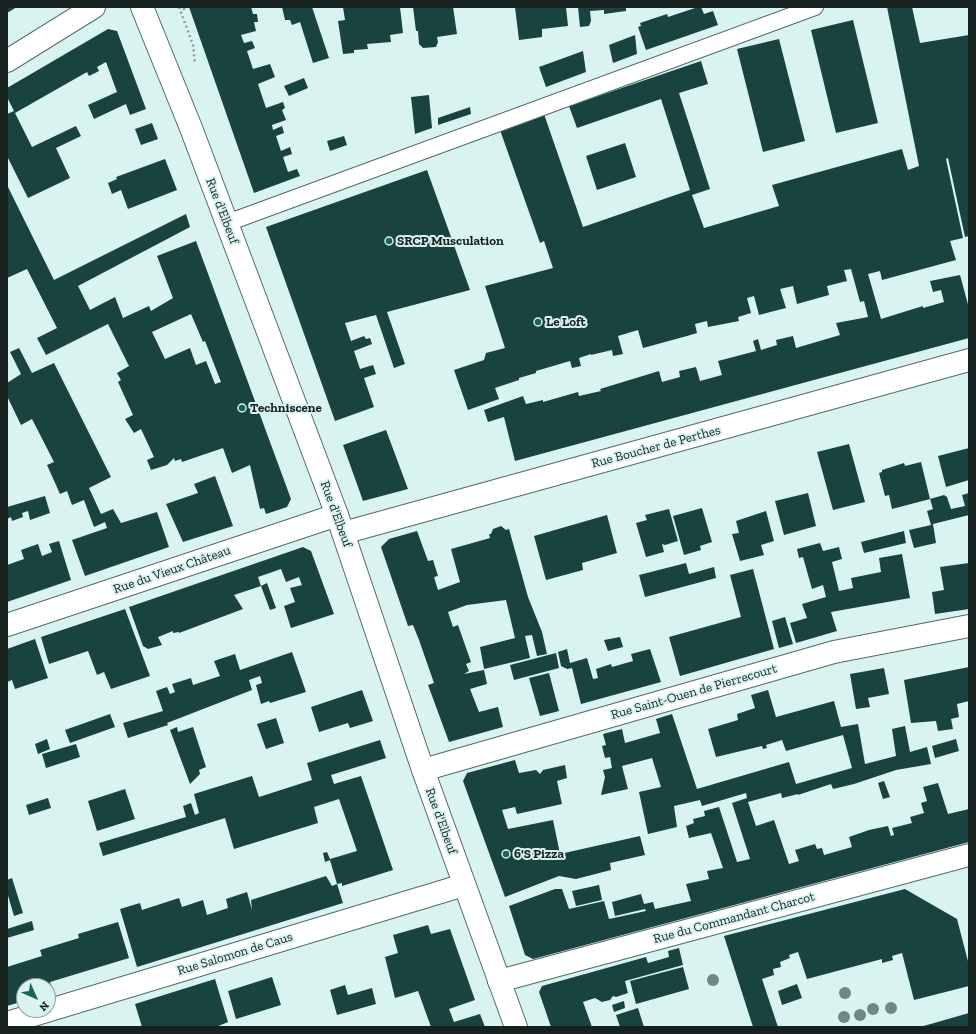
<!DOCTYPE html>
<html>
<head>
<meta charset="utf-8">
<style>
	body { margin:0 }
	#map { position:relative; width:976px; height:1034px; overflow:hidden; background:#d9f4f0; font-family:"Zilla Slab",serif }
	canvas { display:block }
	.frame { position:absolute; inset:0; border:8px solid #172120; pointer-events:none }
	.north { position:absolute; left:16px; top:978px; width:40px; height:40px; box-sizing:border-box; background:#d9f4f0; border:1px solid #8ba09d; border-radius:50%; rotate:135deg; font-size:11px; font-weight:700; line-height:16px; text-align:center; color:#172120 }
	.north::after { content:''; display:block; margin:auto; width:14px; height:18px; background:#18645d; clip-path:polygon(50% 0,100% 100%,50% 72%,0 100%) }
</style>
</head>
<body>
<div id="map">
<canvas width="976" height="1034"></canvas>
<div class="frame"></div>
<div class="north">N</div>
</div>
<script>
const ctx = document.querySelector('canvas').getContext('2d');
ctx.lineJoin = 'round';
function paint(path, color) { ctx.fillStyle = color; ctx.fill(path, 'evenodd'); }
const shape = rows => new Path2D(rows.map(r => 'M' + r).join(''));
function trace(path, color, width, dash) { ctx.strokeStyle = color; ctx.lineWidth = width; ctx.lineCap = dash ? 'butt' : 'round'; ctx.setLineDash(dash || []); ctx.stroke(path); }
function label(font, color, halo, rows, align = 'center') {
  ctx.font = font + ' "Zilla Slab",serif'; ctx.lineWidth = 4; ctx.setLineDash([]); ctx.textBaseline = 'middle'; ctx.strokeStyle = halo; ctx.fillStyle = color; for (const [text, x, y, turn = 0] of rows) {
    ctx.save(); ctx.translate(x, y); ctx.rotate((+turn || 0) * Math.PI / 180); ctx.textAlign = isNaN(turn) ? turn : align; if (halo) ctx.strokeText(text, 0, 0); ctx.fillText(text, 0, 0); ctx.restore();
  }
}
paint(shape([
	[7,7,17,7,7,13],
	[189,7,251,7,253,14,257,14,258,22,254,22,256,31,241,35,244,43,252,41,255,48,247,51,253,69,270,64,275,77,258,84,266,108,283,102,285,108,282,110,286,120,272,125,273,130,282,126,284,133,276,136,281,151,290,147,292,154,283,157,288,172,297,169,300,176,254,193],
	[282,7,312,7,329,58,313,63,300,22,292,25,290,20,285,20],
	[343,7,400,7,403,33,390,35,391,42,367,44,368,49,354,50,354,53,343,54,338,21,345,20],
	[413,7,453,7,457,34,437,37,438,42,436,47,423,48,419,44,418,31,416,31],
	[515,7,566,7,568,26,542,29,542,37,519,40],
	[578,7,626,7,626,11,604,14,604,10,590,11,591,21,589,26,580,27],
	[698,7,701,7,704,14,713,11,718,25,646,50,638,27,641,26,640,23,667,14,668,17],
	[887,7,912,7,920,43,969,35,969,236,965,237,948,158,946,159,963,238,950,241,956,260,882,280,880,271,868,274,881,319,923,306,923,308,944,302,941,290,933,292,930,281,960,275,969,308,969,338,515,461,504,417,488,422,484,410,523,396,526,404,543,400,543,402,578,392,579,396,601,391,600,389,659,371,662,382,680,377,679,371,696,367,700,381,722,375,718,361,756,351,753,341,758,339,761,350,777,345,776,340,793,336,796,348,840,335,836,323,868,317,864,301,860,302,851,269,844,270,847,281,827,286,829,295,797,304,793,286,780,289,786,308,778,310,759,315,754,296,747,298,751,313,738,317,739,321,708,327,707,321,695,324,697,333,687,336,643,348,638,330,618,336,623,354,613,356,612,350,591,355,591,354,579,358,581,366,572,368,570,361,536,371,536,373,519,378,519,380,495,388,499,399,468,410,454,370,484,360,486,353,505,348,485,286,553,268,544,241,540,243,500,130,544,114,583,227,690,190,661,99,577,128,569,106,701,61,708,84,679,93,710,189,692,195,704,228,779,206,772,185,902,149,908,170,919,166],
	[853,20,878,123,836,133,811,30],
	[108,29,117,31,146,109,130,115,126,104,94,119,88,105,117,92,106,62,97,67,99,71,89,76,87,72,15,113,32,147,76,126,81,136,56,148,70,178,28,198,7,156,7,114,14,111,7,97,7,88],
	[635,35,637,54,613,63,609,45],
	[779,39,805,141,763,152,737,49],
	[583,51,586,72,546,87,539,67],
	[304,78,308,88,289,96,284,86],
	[429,95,432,128,415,134,411,97],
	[470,107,471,114,438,125,438,118],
	[152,123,158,139,141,145,135,129],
	[344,136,347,145,330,151,327,141],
	[625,143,636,177,597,190,586,156],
	[165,159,177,190,128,209,121,190,112,194,108,183,117,179,116,177],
	[427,170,470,290,387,312,405,364,394,368,376,315,345,323,351,341,364,336,366,339,370,338,372,344,354,351,360,369,373,365,376,374,364,378,374,407,335,421,266,227],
	[7,185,54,280,186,214,190,227,78,286,90,310,115,297,123,318,149,306,151,311,173,298,157,256,196,241,291,499,287,507,266,514,264,508,260,509,250,465,232,473,223,448,182,462,181,459,175,461,174,458,167,465,151,470,147,460,154,457,141,429,134,433,125,419,133,415,118,382,121,380,117,373,129,366,108,324,46,355,37,338,57,328,27,269,7,278],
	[191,314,203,342,205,341,221,382,215,384,206,361,196,365,190,348,165,359,152,332],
	[19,348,32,373,54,363,111,477,89,488,101,514,113,509,121,523,157,512,169,547,85,576,72,540,107,528,105,522,94,527,84,500,72,505,67,491,60,494,47,465,54,462,32,419,21,425,7,396,7,383,21,374,10,352],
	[386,430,408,489,363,501,343,445],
	[849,444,865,502,833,510,817,452],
	[969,448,969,480,946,487,938,456],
	[921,462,930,499,892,509,889,495,885,496,879,473,882,472,882,470,904,463,905,466],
	[215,476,233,526,183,542,166,504,198,493,194,484],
	[808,493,816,526,784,535,775,501],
	[969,493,969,515,933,524,936,543,914,548,909,530,931,525,927,511,933,509,930,499,944,495,947,497,951,509,965,506,962,495],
	[45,496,50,513,30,520,28,511,22,513,23,517,12,521,11,517,7,519,7,507],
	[702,508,712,542,700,546,701,550,684,555,673,516],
	[669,509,678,541,665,545,662,544,664,552,646,557,636,523,647,520,645,515],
	[766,511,774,541,761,545,764,555,740,561,732,534,739,533,736,521],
	[607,515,617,553,582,563,583,570,546,580,534,536],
	[501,526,506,530,509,529,528,597,542,632,547,654,537,656,532,635,525,636,530,658,484,669,480,647,515,638,506,600,467,605,448,612,453,627,458,625,471,662,466,664,469,671,464,674,484,670,487,684,470,689,479,712,498,707,503,727,449,742,428,685,434,683,419,640,413,625,408,626,381,547,389,539,417,531,428,561,433,560,438,576,434,577,438,590,460,582,451,549,490,538,489,534,491,534,493,529],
	[904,531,906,543,864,553,861,542],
	[59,541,71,580,7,602,7,565,24,559,21,550,38,544,42,556,52,552,49,544],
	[820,543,823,551,839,547,842,559,832,562,839,591,853,588,851,578,881,572,879,558,902,554,910,598,831,612,837,631,796,643,790,623,807,618,802,604,826,597,823,585,812,589,803,557,799,558,797,549],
	[303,547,311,551,334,614,291,628,284,606,295,602,290,588,302,585,299,577,286,582,281,569,258,577,261,586,234,595,243,609,179,633,179,632,173,633,173,631,158,637,162,645,148,649,143,646,129,607],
	[686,563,689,574,714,567,716,578,645,597,639,575],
	[969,563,969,609,935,614,932,592,944,590,940,567],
	[753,569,774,649,680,676,669,637,741,617,730,575],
	[267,583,276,608,270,610,261,586],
	[125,609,150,676,111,689,104,672,97,675,88,651,49,664,41,637],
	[785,617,793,644,779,648,772,621],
	[620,637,623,647,608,651,604,640],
	[35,639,48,678,15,689,12,680,7,682,7,649],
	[567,649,570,663,587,658,593,679,598,678,596,669,611,664,612,667,633,661,631,654,650,649,661,682,581,704,572,668,567,669,561,666,558,652],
	[292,652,306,692,270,703,269,701,261,704,256,685,262,683,260,676,249,680,252,690,167,723,168,725,128,738,123,723,163,711,156,691,167,687,170,694,175,692,172,684,191,678,193,685,220,676,214,661,235,654,240,670],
	[556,653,559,668,514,680,510,665],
	[969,667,969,701,957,704,959,717,951,719,953,729,938,731,936,721,911,723,904,680],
	[884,668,889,694,868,698,870,707,856,709,850,674],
	[549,673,559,711,540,716,529,678],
	[362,690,373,721,350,728,348,723,319,732,311,707],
	[768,690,776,717,834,701,841,727,858,724,865,764,896,756,892,729,905,726,910,752,927,747,931,764,896,770,854,784,833,789,831,784,798,795,798,794,782,798,781,793,748,802,756,826,774,820,789,864,799,861,795,850,815,844,817,849,822,848,824,855,852,847,849,837,869,830,888,826,891,836,894,835,892,828,912,823,910,817,924,813,921,803,927,801,923,787,938,783,948,814,969,809,969,842,533,959,525,955,509,906,555,889,562,889,569,909,604,901,609,919,646,911,645,909,615,916,612,902,641,894,644,904,653,902,655,909,691,901,686,884,709,879,707,871,723,868,711,833,689,838,686,826,694,823,693,819,705,816,704,811,719,807,737,862,750,859,732,803,747,798,746,793,702,806,700,800,674,806,677,827,648,834,639,792,661,787,652,758,622,766,628,789,601,795,605,777,603,770,612,768,610,757,605,758,602,746,606,745,603,734,622,729,625,743,660,733,656,719,672,714,697,789,789,762,796,784,852,768,843,735,786,751,782,740,766,745,767,748,763,749,762,746,716,757,708,729,738,720,737,714,755,708,751,695],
	[110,714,115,727,70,743,65,730],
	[276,718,284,743,266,749,257,724],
	[177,727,178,732,193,727,206,767,199,770,200,774,190,784,170,730],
	[47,739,50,749,38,754,35,744],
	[956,739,959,751,935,758,932,746],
	[380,740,386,758,331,775,334,784,361,776,393,870,342,886,342,883,337,884,343,903,137,967,120,909,140,903,142,910,179,898,182,907,203,900,207,915,228,908,226,899,247,892,252,910,251,900,326,876,332,886,337,884,330,860,325,862,323,853,327,852,330,859,357,851,339,799,314,807,318,823,234,849,225,818,103,856,99,843,186,817,183,806,191,803,195,815,199,813,194,794,252,776,259,797,312,780,307,763],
	[76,744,80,757,46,768,42,754],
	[515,760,519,773,536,770,540,774,543,770,565,765,567,778,557,781,562,804,517,814,515,807,502,810,508,829,553,820,560,854,640,836,645,855,610,863,611,870,576,879,559,876,505,897,463,781,467,773],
	[884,781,890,797,883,799,878,783],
	[125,789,135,819,97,831,88,801],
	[48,798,51,808,29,815,26,805],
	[12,878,23,913,14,916,7,892,7,880],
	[599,885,602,900,576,906,572,891],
	[905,889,957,919,969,965,969,986,914,1000,902,953,892,956,893,960,882,963,882,959,807,979,798,952,789,955,790,958,780,962,781,967,773,969,774,975,762,979,778,1027,753,1027,724,936],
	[32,921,34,930,7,938,7,929],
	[118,922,129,958,50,982,53,992,48,994,48,986,24,986,24,1001,7,1006,7,967,42,956,40,950,79,938,78,934],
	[428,925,431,934,450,929,475,1000,449,1009,454,1022,480,1014,485,1027,431,1027,418,991,395,998,385,957,398,953,393,935],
	[679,948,683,965,625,981,628,993,616,997,613,996,610,1000,602,1002,595,998,583,1002,592,1027,551,1027,539,992,542,986,646,957,648,963,669,957,668,951],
	[683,967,689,989,636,1004,630,981],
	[272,977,281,1005,236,1019,228,991],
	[215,979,228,1022,216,1027,142,1027,135,1004],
	[797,984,802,998,782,1005,778,991],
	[345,985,348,995,372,988,376,1004,337,1015,330,990],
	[624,1001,625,1008,614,1012,612,1005],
	[638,1008,644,1027,620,1027,616,1015],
	[969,1013,969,1027,920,1027]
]), '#18433f');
const service = shape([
	[227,223,815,7]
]);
const pedestrian = shape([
	[499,981,969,855]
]);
const minor = shape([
	[7,61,94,7],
	[343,533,969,360],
	[7,625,337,515],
	[423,770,834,652,969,626],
	[7,1023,464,885]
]);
const secondary = shape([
	[142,7,191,128,337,515,423,770,516,1027]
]);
trace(service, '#536a67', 18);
trace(pedestrian, '#536a67', 24);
trace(minor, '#536a67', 24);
trace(secondary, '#536a67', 24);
trace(shape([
	[179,7,193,45,195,64],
	[184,10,184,7]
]), '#879b98', 2.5, [2, 3]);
trace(service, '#fff', 16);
trace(pedestrian, '#fff', 22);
trace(minor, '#fff', 22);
trace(secondary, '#fff', 22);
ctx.fillStyle = '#6e8884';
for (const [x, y] of [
	[713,980],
	[845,993],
	[891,1008],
	[873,1009],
	[860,1015],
	[844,1017]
]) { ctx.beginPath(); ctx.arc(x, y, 6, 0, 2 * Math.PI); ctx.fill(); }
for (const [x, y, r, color] of [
	[389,241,4,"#18645d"],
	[538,322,4,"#18645d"],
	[242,408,4,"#18645d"],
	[506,854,4,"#18645d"]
]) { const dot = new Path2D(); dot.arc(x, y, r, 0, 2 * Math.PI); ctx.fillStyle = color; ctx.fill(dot); trace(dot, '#d9f4f0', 1.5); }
label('13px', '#172120', '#d9f4f0', [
	["Rue d'Elbeuf",222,211,69],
	["Rue Boucher de Perthes",656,447,-15],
	["Rue d'Elbeuf",336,514,70],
	["Rue du Vieux Château",172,570,-19],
	["Rue Saint-Ouen de Pierrecourt",694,692,-16],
	["Rue d'Elbeuf",441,821,70],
	["Rue du Commandant Charcot",734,918,-15],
	["Rue Salomon de Caus",235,954,-17]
]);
label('bold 13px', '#172120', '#d9f4f0', [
	["SRCP Musculation",397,241],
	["Le Loft",546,322],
	["Techniscene",250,408],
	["6'S Pizza",514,854]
], 'left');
</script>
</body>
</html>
